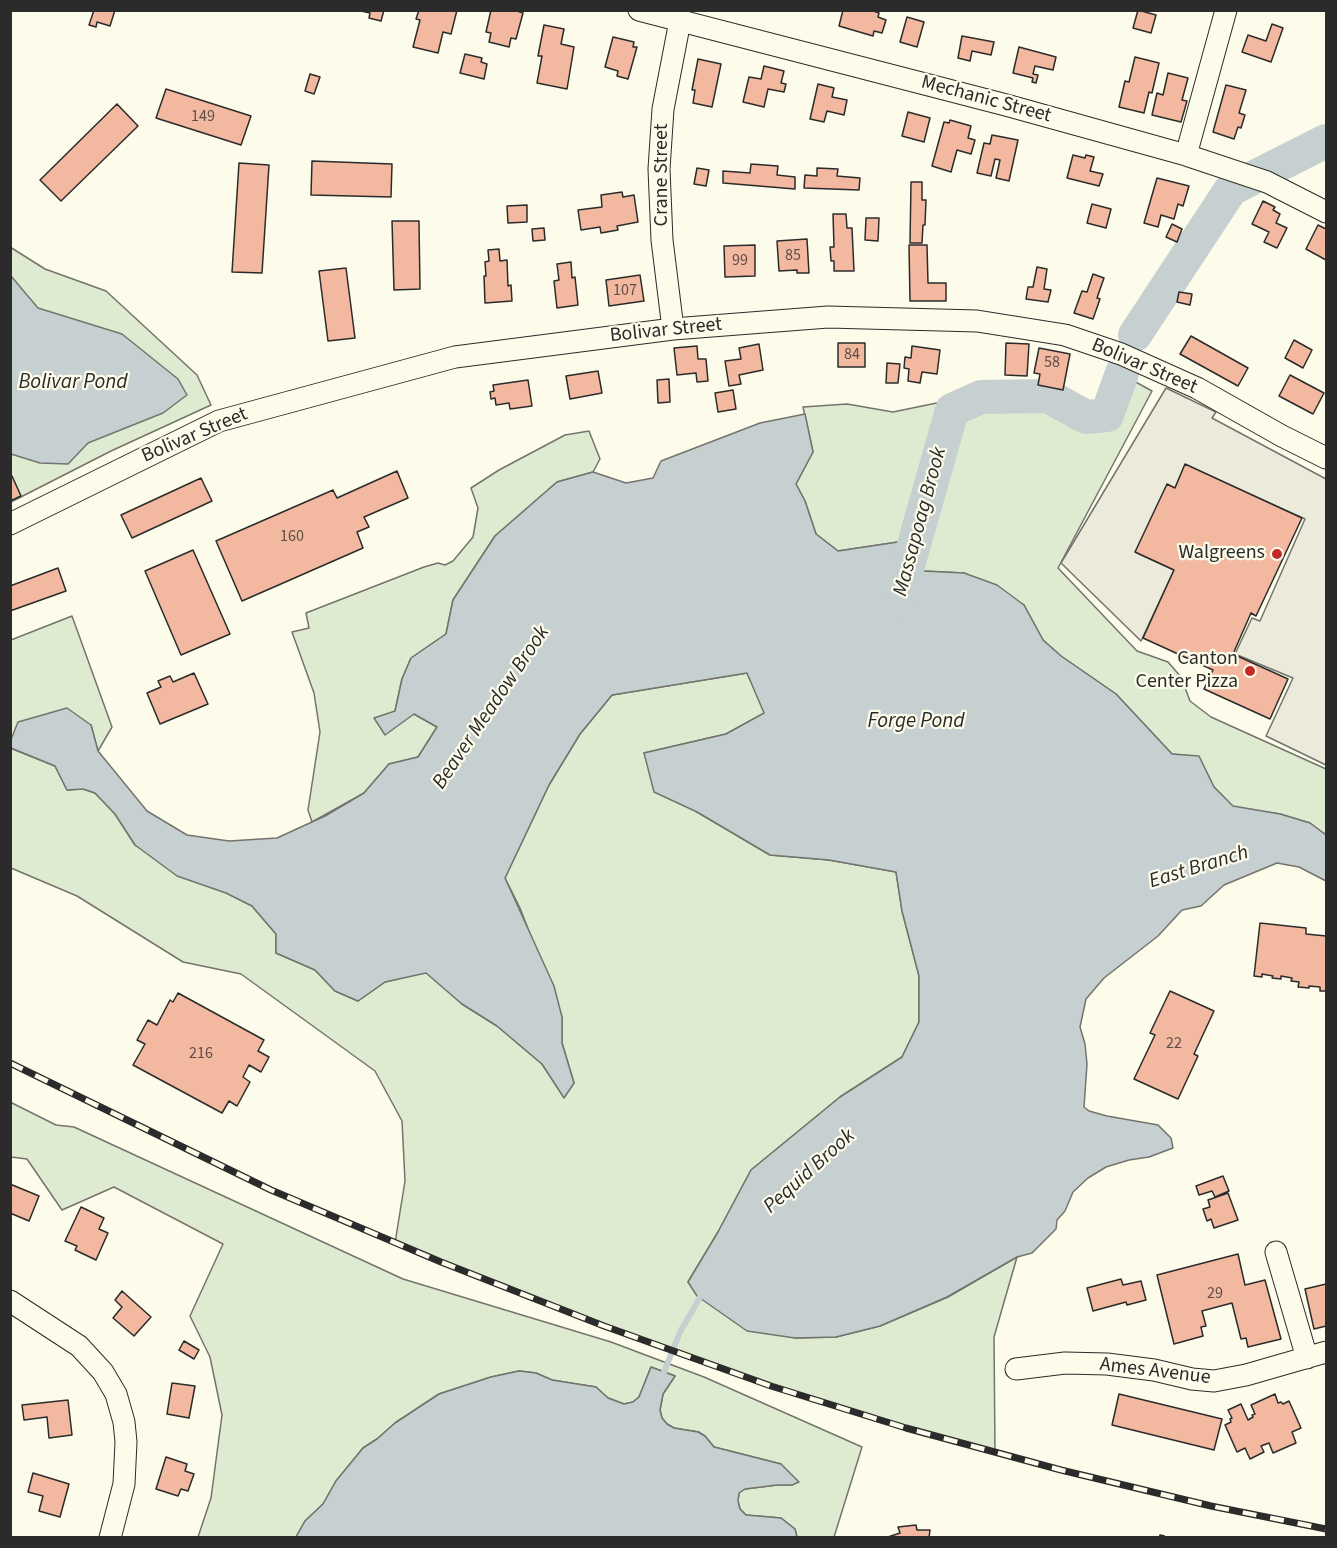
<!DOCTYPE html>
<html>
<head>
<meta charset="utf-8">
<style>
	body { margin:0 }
	#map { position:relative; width:1337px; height:1548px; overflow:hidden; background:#fdfbea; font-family:"Source Sans 3",sans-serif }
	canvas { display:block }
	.frame { position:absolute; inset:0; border:12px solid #2b2b2b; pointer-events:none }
</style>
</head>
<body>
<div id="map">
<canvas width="1337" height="1548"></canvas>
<div class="frame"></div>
</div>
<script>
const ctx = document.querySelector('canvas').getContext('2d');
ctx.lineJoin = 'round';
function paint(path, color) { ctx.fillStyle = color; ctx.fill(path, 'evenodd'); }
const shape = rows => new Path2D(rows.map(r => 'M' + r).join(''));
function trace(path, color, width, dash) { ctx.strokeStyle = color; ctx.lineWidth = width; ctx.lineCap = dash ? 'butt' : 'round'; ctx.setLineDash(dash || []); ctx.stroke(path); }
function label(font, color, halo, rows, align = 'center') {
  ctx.font = font + ' "Source Sans 3",sans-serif'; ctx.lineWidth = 4.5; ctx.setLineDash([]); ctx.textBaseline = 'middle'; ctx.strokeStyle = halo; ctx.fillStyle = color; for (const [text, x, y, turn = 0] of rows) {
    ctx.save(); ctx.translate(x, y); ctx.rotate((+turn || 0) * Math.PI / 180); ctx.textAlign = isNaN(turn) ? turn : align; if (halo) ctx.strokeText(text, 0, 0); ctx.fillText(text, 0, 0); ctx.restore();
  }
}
const green = shape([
	[10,247,45,269,106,291,197,375,211,405,111,451,11,502,10,247],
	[1112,369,1152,391,1058,568,1137,651,1168,662,1181,677,1190,701,1211,717,1326,769,1326,835,1310,823,1280,814,1233,807,1214,787,1199,757,1172,754,1116,694,1061,656,1043,640,1024,605,964,573,923,571,898,542,838,551,816,534,805,501,796,484,813,452,803,407,847,404,893,412,956,399,995,388,1066,395,1103,407,1112,369],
	[589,431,600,459,593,472,557,482,495,536,453,600,446,634,411,658,402,679,395,711,414,714,437,727,418,757,389,764,364,793,312,822,308,810,320,732,314,693,292,632,309,628,306,613,424,567,438,563,445,565,453,561,473,537,478,508,471,488,499,470,565,435,589,431],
	[72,616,112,727,98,751,91,725,11,742,11,640,72,616],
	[747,673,765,713,726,734,644,753,697,812,770,855,829,860,896,872,902,911,919,976,919,1022,902,1057,840,1097,751,1170,718,1232,688,1282,795,1338,836,1337,880,1326,927,1306,948,1297,1017,1257,994,1337,995,1451,906,1428,771,1386,604,1326,395,1243,405,1181,402,1121,375,1071,241,974,183,962,77,896,11,868,10,748,55,766,67,790,83,789,95,793,115,814,135,845,252,906,276,934,276,953,315,970,335,991,358,1001,385,982,426,972,462,1004,497,1026,542,1064,564,1097,574,1083,562,1043,562,1017,520,908,505,878,549,785,580,734,612,695,747,673],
	[10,1102,56,1125,74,1127,403,1279,611,1342,704,1377,862,1447,834,1537,797,1537,795,1529,781,1518,746,1515,740,1509,738,1501,739,1493,745,1489,777,1485,792,1485,781,1464,714,1447,705,1436,699,1432,674,1428,667,1424,662,1418,660,1410,663,1394,675,1376,651,1367,639,1397,633,1402,624,1404,608,1398,596,1387,552,1380,536,1373,519,1371,491,1377,439,1394,395,1423,377,1439,363,1448,336,1481,323,1504,305,1521,296,1537,198,1537,211,1498,222,1415,210,1357,190,1316,223,1244,114,1187,62,1210,27,1159,11,1157,10,1102]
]);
paint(green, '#deebd1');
trace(green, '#74746e', 1.5);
const parking = shape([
	[1166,388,1216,412,1212,418,1326,479,1326,765,1266,736,1293,678,1235,654,1252,618,1260,621,1305,519,1185,465,1175,488,1167,486,1137,553,1174,570,1141,641,1061,563,1166,388]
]);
paint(parking, '#eceadb');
trace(parking, '#74746e', 1.5);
const water = shape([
	[11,276,38,308,122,334,178,379,187,395,163,413,88,443,68,464,40,463,11,454,11,276],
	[805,414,813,452,796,484,805,501,816,534,838,551,898,542,923,571,964,573,997,585,1024,605,1043,640,1061,656,1116,694,1172,754,1199,756,1214,787,1233,806,1280,814,1310,823,1326,835,1326,881,1299,867,1277,863,1224,885,1201,906,1182,910,1158,936,1104,978,1086,999,1080,1027,1085,1044,1087,1064,1084,1107,1089,1111,1107,1116,1158,1125,1171,1138,1173,1148,1149,1157,1129,1160,1106,1167,1088,1178,1073,1192,1065,1211,1057,1220,1056,1229,1032,1253,1017,1257,947,1297,880,1326,836,1337,795,1338,747,1331,697,1296,688,1282,718,1232,751,1170,840,1097,902,1057,919,1022,919,976,902,911,896,872,829,860,770,855,697,812,654,792,644,753,726,734,764,713,747,673,612,695,580,734,549,785,505,878,554,986,562,1017,562,1043,574,1083,564,1098,542,1064,497,1026,462,1004,426,973,385,982,358,1001,335,991,315,970,276,953,276,934,252,906,226,893,177,876,135,845,115,814,95,793,83,789,67,790,55,766,11,748,10,742,18,722,67,708,91,725,98,751,147,811,187,835,229,841,277,838,325,816,364,793,389,764,418,757,437,727,414,714,385,735,374,718,395,711,402,679,411,658,446,634,453,600,495,536,557,482,593,472,626,483,653,478,661,461,760,423,805,414],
	[651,1367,675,1376,663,1394,660,1410,662,1418,667,1424,674,1428,698,1432,705,1436,714,1447,781,1464,799,1482,792,1485,777,1485,745,1489,739,1493,738,1501,740,1509,746,1515,781,1518,795,1529,797,1537,296,1537,305,1521,323,1504,336,1481,363,1448,377,1439,395,1423,439,1394,491,1377,519,1371,528,1372,536,1373,552,1380,596,1387,608,1398,624,1404,633,1402,639,1397,651,1367]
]);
paint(water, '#c7d0d0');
trace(water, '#74746e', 1.5);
trace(shape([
	[662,1377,680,1332,703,1292]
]), '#c7d0d0', 6);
trace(shape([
	[1135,335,1231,189,1326,141],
	[898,601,952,410,981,397,1048,396,1086,417,1107,415,1122,373]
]), '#c7d0d0', 34);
const building = shape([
	[94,10,115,10,110,26,97,22,96,27,89,25,94,10],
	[384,10,381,21,369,18,370,13,361,11,384,10],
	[419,10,457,10,451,34,443,32,438,53,413,47,420,20,416,19,419,10],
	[491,10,514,10,523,13,516,39,511,38,509,47,489,42,491,33,486,32,491,10],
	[843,10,871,10,879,13,878,17,886,20,882,33,874,31,873,36,839,26,843,10],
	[1138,10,1156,15,1151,33,1133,28,1138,10],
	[907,17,924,22,917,47,900,42,907,17],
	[1272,24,1283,28,1271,62,1242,52,1248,35,1266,41,1272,24],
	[544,25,564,29,561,44,574,47,567,89,537,83,542,56,538,56,544,25],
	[962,36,994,42,991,55,972,51,970,61,958,58,962,36],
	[613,37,634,42,633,47,637,47,628,79,617,76,618,71,605,67,613,37],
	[1019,47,1056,57,1053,70,1035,66,1033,74,1038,75,1036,83,1032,82,1033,78,1013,73,1019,47],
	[465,54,482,58,481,62,487,64,484,79,460,73,465,54],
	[1135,57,1159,63,1152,93,1149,92,1144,113,1119,107,1125,81,1129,82,1135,57],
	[698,59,721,64,712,107,693,103,695,90,692,90,698,59],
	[764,66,784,71,781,83,786,84,784,92,768,89,764,107,743,102,749,77,761,79,764,66],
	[1168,73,1188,78,1182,100,1187,101,1181,122,1152,115,1157,93,1163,95,1168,73],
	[310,74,320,77,314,94,305,91,310,74],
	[818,84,834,88,832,97,847,100,844,115,827,111,824,122,810,119,818,84],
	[1226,85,1246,90,1239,113,1245,115,1241,128,1238,127,1234,139,1213,132,1226,85],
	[166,89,251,116,241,145,156,118,166,89],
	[117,104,138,126,61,201,40,180,117,104],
	[908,112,930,118,924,142,902,136,908,112],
	[950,120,971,126,968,138,975,140,971,154,957,150,951,172,932,166,944,122,949,123,950,120],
	[992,135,1018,140,1009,181,996,178,1000,160,995,159,991,176,977,173,984,143,990,144,992,135],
	[1073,155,1085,158,1086,155,1094,157,1090,171,1103,174,1099,186,1067,178,1073,155],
	[312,161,392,164,391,197,311,195,312,161],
	[239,163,269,165,262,273,232,272,239,163],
	[751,164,778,166,777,175,795,177,795,189,723,183,723,171,750,173,751,164],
	[697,168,709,170,706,186,694,184,697,168],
	[817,168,838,169,837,176,860,178,859,190,804,188,805,175,817,176,817,168],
	[1157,178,1189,186,1183,206,1178,204,1174,219,1161,215,1158,227,1144,223,1157,178],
	[911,182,922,182,922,200,926,200,925,225,923,225,922,243,910,243,911,182],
	[622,192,623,197,634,195,638,222,617,226,618,230,601,233,600,227,581,230,578,210,602,207,601,195,622,192],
	[1263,201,1275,207,1273,210,1280,214,1276,223,1287,228,1277,248,1264,242,1269,232,1252,224,1263,201],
	[1092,204,1111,209,1106,228,1087,223,1092,204],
	[527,205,527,222,508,223,507,206,527,205],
	[833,214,846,214,847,228,852,228,854,271,834,271,834,261,831,261,830,247,834,247,833,214],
	[866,218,879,218,878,241,865,240,866,218],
	[392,221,419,221,420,289,394,290,392,221],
	[1172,224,1182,229,1177,242,1166,237,1172,224],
	[1318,225,1326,229,1326,260,1306,249,1318,225],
	[544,228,545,240,533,241,532,229,544,228],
	[807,239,809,273,797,273,797,270,779,271,777,241,807,239],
	[755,245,755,276,725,277,724,246,755,245],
	[909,245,927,245,928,283,946,283,946,301,910,301,909,245],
	[499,249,500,261,507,260,508,286,511,285,512,301,485,303,484,276,486,276,485,262,489,261,488,250,499,249],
	[571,262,572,278,575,277,578,305,557,308,554,281,559,280,557,264,571,262],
	[1037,267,1047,269,1044,289,1051,290,1048,302,1026,299,1028,287,1033,287,1037,267],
	[346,268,355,338,328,341,319,271,346,268],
	[1093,274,1104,278,1097,298,1100,299,1093,319,1074,313,1082,291,1087,292,1093,274],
	[640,275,644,301,609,306,606,280,640,275],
	[1179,292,1192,294,1190,305,1177,302,1179,292],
	[1191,336,1248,368,1238,386,1180,354,1191,336],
	[1294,340,1312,350,1303,368,1285,358,1294,340],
	[838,343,865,343,865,367,838,367,838,343],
	[1006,343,1029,344,1027,376,1005,375,1006,343],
	[759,344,763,370,739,375,741,384,729,386,725,361,741,359,739,348,759,344],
	[697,346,698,359,706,359,708,381,697,382,696,373,677,375,674,348,697,346],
	[912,346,940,350,937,374,922,372,920,383,908,381,909,369,904,368,905,357,911,358,912,346],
	[1039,348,1070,354,1063,390,1038,385,1040,374,1034,373,1039,348],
	[887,363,900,364,898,383,886,383,887,363],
	[598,371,602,393,570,399,566,376,598,371],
	[1290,375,1324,393,1313,414,1279,396,1290,375],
	[669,379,670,402,658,403,657,380,669,379],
	[528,380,532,406,510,409,509,403,496,405,495,398,491,399,490,392,494,391,493,385,528,380],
	[733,390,736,409,718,412,715,393,733,390],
	[1185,464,1302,518,1256,616,1251,613,1233,654,1288,679,1270,719,1204,689,1213,670,1143,638,1174,570,1135,552,1167,484,1175,488,1185,464],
	[397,471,408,498,364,517,369,527,357,532,363,548,242,601,216,541,333,490,337,498,397,471],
	[12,476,21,496,10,501,10,477,12,476],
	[201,478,212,501,132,538,121,515,201,478],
	[193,550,230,634,181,655,145,571,193,550],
	[58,568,66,591,10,611,10,586,58,568],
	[194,673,208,704,160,724,147,693,161,687,158,681,170,676,173,682,194,673],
	[1260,923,1306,928,1306,934,1326,936,1326,991,1320,991,1320,987,1309,986,1309,988,1298,987,1299,982,1291,981,1292,978,1281,976,1281,979,1272,978,1273,976,1262,974,1262,977,1254,976,1260,923],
	[1170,991,1214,1011,1194,1054,1198,1056,1178,1099,1134,1079,1155,1035,1150,1033,1170,991],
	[178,993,264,1040,258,1051,269,1057,261,1072,249,1065,243,1077,250,1082,237,1106,229,1101,222,1113,133,1065,145,1044,137,1040,148,1020,157,1025,170,1000,173,1002,178,993],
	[1223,1176,1229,1191,1215,1197,1212,1191,1199,1195,1196,1186,1223,1176],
	[10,1184,39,1196,29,1221,10,1213,10,1184],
	[1228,1193,1238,1220,1214,1228,1211,1219,1207,1221,1203,1209,1210,1207,1208,1200,1228,1193],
	[81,1207,104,1218,99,1229,108,1233,96,1260,75,1250,77,1246,65,1241,81,1207],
	[1238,1254,1245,1285,1265,1280,1281,1339,1248,1347,1246,1338,1241,1339,1232,1303,1202,1311,1206,1326,1201,1327,1203,1336,1174,1344,1157,1275,1238,1254],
	[1121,1279,1123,1285,1141,1281,1146,1300,1127,1305,1126,1302,1093,1311,1087,1288,1121,1279],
	[1326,1284,1326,1326,1314,1329,1305,1289,1326,1284],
	[122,1291,151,1317,134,1336,113,1318,122,1307,115,1300,122,1291],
	[184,1341,199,1350,194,1359,179,1350,184,1341],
	[172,1383,195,1386,189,1418,167,1414,172,1383],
	[1119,1394,1222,1419,1214,1450,1112,1425,1119,1394],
	[1275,1394,1278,1403,1281,1402,1283,1404,1289,1401,1301,1428,1292,1432,1296,1443,1273,1453,1269,1443,1261,1446,1264,1452,1250,1459,1245,1448,1237,1452,1225,1425,1231,1422,1230,1419,1232,1418,1228,1410,1241,1404,1248,1420,1253,1417,1252,1415,1255,1414,1251,1405,1275,1394],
	[68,1400,72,1435,49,1438,47,1417,24,1420,22,1405,68,1400],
	[166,1457,187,1464,185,1471,194,1474,188,1491,181,1489,178,1496,156,1489,166,1457],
	[33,1473,69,1484,60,1517,39,1511,43,1496,28,1492,33,1473],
	[916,1525,917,1530,930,1530,929,1538,885,1538,900,1533,898,1527,916,1525]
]);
paint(building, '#f2b8a0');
trace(building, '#2b2b2b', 1.5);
const minor = shape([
	[639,10,1006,105,1186,155,1267,182,1326,212],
	[1186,155,1226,10],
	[673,329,662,240,659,169,663,109,680,21],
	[10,524,219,421,455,357,673,329,828,317,977,321,1065,335,1121,354,1197,388,1282,436,1326,458],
	[1276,1252,1307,1358],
	[10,1301,79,1346,103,1372,116,1394,124,1422,126,1442,124,1484,110,1538],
	[1016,1369,1065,1363,1107,1364,1154,1370,1192,1379,1214,1381,1246,1375,1326,1352]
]);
trace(minor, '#2b2b2b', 23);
trace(minor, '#fdfbea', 21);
const rail = shape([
	[10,1063,271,1190,441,1262,604,1326,771,1386,906,1428,1061,1470,1211,1506,1326,1529]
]);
trace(rail, '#2b2b2b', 7);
trace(rail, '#fdfbea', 4.5, [14]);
trace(shape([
	[1159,1538,1160,1535,1173,1538]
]), '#2b2b2b', 1.5, [8, 3]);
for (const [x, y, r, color] of [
	[1277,554,6,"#c62828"],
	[1250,671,6,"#c62828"]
]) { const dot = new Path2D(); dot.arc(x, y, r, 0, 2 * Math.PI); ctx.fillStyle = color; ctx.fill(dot); trace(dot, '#fdfbea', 2); }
label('16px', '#5d4e48', null, [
	["149",203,117],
	["85",793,256],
	["99",740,261],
	["107",625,291],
	["84",852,355],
	["58",1052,363],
	["160",292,537],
	["22",1174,1044],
	["216",201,1054],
	["29",1215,1294]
]);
label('20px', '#2b2b2b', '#fdfbea', [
	["Mechanic Street",986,100,15],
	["Crane Street",663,175,-90],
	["Bolivar Street",666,331,-6],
	["Bolivar Street",1144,367,23],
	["Bolivar Street",195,436,-23],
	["Ames Avenue",1155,1372,7]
]);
label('20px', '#2b2b2b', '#fdfbea', [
	["Walgreens",1265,554],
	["Canton",1238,660],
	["Center Pizza",1238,683]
], 'right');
label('italic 21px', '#2b2b2b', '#fdfbea', [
	["Bolivar Pond",73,383],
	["Massapoag Brook",921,522,-75],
	["Beaver Meadow Brook",492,708,-56],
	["Forge Pond",916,722],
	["East Branch",1199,868,-17],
	["Pequid Brook",810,1172,-42]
]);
</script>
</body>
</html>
